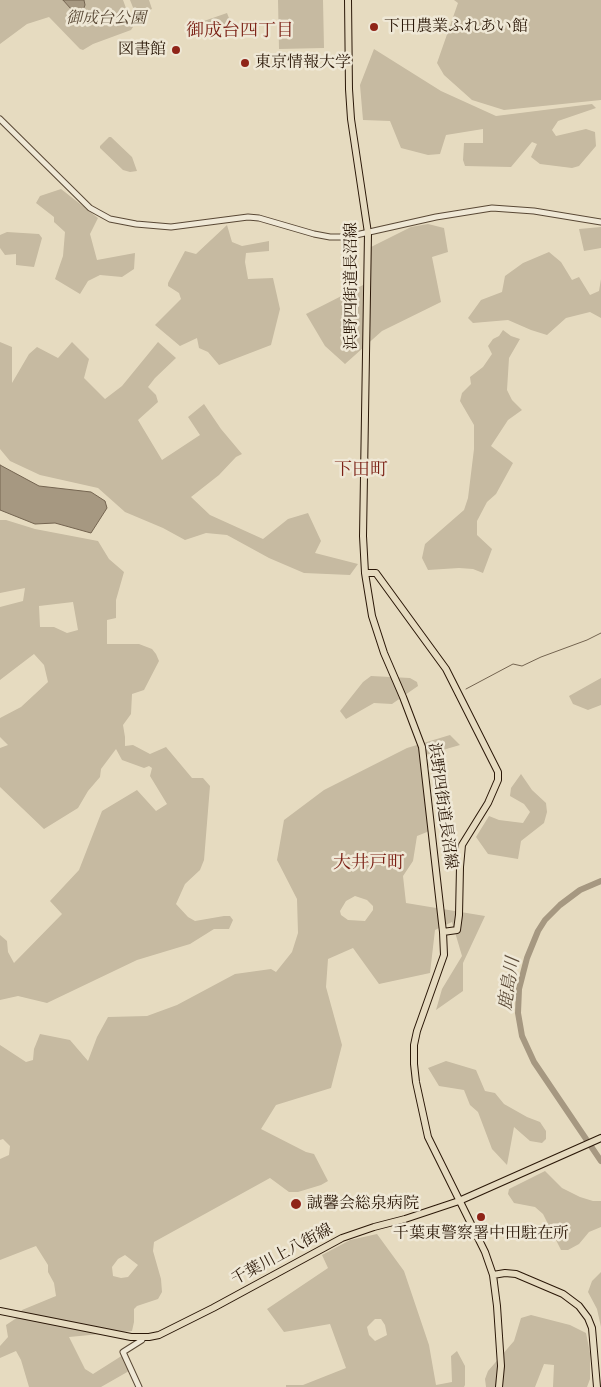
<!DOCTYPE html>
<html>
<head>
<meta charset="utf-8">
<style>
	body { margin:0 }
	canvas { display:block; background:#e6dbc0 }
</style>
</head>
<body>
<canvas width="601" height="1387"></canvas>
<script>
const ctx = document.querySelector('canvas').getContext('2d');
ctx.lineJoin = 'round';
function paint(path, color) { ctx.fillStyle = color; ctx.fill(path, 'evenodd'); }
const shape = rows => new Path2D(rows.map(r => 'M' + r).join(''));
function trace(path, color, width, dash) { ctx.strokeStyle = color; ctx.lineWidth = width; ctx.lineCap = dash ? 'butt' : 'round'; ctx.setLineDash(dash || []); ctx.stroke(path); }
function label(font, color, halo, rows, align = 'center') {
  ctx.font = font + ' "Gentium Book Plus","Noto Serif JP",serif'; ctx.lineWidth = 5; ctx.setLineDash([]); ctx.textBaseline = 'middle'; ctx.strokeStyle = halo; ctx.fillStyle = color; for (const [text, x, y, turn = 0] of rows) {
    ctx.save(); ctx.translate(x, y); ctx.rotate((+turn || 0) * Math.PI / 180); ctx.textAlign = isNaN(turn) ? turn : align; if (halo) ctx.strokeText(text, 0, 0); ctx.fillText(text, 0, 0); ctx.restore();
  }
}
paint(shape([
	[0,0,63,0,71,9,85,5,84,0,123,0,133,27,131,30,93,44,83,50,80,49,49,17,27,24,0,44],
	[130,0,149,0,152,9,136,15],
	[278,0,323,0,324,48,279,49],
	[454,0,601,0,601,100,504,110,472,100,444,75,437,63,458,3],
	[227,13,232,26,209,34,204,21],
	[374,49,441,91,496,116,592,104,596,108,558,121,552,130,556,136,586,129,595,132,596,146,579,166,572,168,540,164,531,157,537,144,532,142,511,167,465,166,463,160,464,143,483,143,483,129,446,135,440,154,428,155,401,148,390,121,363,120,360,85],
	[109,137,111,137,132,157,137,171,130,172,123,170,100,148,100,146],
	[61,189,98,218,90,234,97,260,135,253,134,269,122,277,100,275,88,281,80,294,55,279,63,256,65,232,54,222,54,217,36,203,40,196],
	[428,224,444,228,448,252,432,257,441,302,382,331,345,364,325,346,306,314,369,282,371,271,369,248,411,227],
	[227,225,232,242,242,246,269,241,269,251,246,253,245,262,248,279,273,278,280,309,271,345,219,365,208,352,199,348,197,338,180,346,155,325,181,299,179,293,168,286,168,283,185,251,196,254],
	[601,227,601,248,584,251,579,229],
	[7,232,39,234,42,238,34,267,16,265,16,254,5,255,0,248,0,235],
	[549,252,561,262,572,280,579,277,590,295,599,291,601,279,601,318,590,312,566,318,547,335,531,330,508,320,473,323,468,318,481,300,502,292,505,276,523,263],
	[503,330,511,336,520,339,509,358,507,390,512,400,522,410,508,420,491,446,513,463,496,494,487,502,477,521,477,535,492,549,483,573,473,569,459,568,428,570,422,558,425,544,464,510,468,498,474,449,474,425,460,401,462,393,471,384,470,377,483,367,492,354,488,346,493,339,499,336],
	[0,342,12,347,12,383,29,354,37,347,58,358,72,342,89,359,84,378,105,399,122,386,158,342,176,358,155,378,148,387,156,395,158,402,138,420,162,460,200,435,188,417,204,404,221,429,242,454,236,457,219,475,191,497,210,515,263,539,288,519,308,513,321,541,315,553,358,564,350,575,304,573,269,558,227,535,206,533,185,540,163,528,125,512,98,488,40,475,10,461,0,449],
	[0,520,6,520,35,529,98,541,109,559,124,572,116,600,116,618,107,620,107,644,139,644,152,649,156,654,159,661,144,690,132,694,131,714,123,725,125,737,125,746,133,745,150,754,166,747,192,778,203,778,210,786,204,860,200,870,185,884,176,904,188,917,195,921,224,916,230,916,233,920,229,929,214,929,190,944,137,960,47,1003,18,996,0,1000,0,935,7,941,8,952,14,963,62,914,50,901,79,870,102,811,137,790,156,811,167,804,150,776,152,768,149,766,144,768,122,760,116,749,101,769,100,777,88,791,78,808,44,829,0,787,0,748,8,745,0,737,0,718,21,707,48,682,44,665,34,654,0,680,0,607,23,601,25,588,0,593],
	[73,602,78,630,67,633,54,627,40,627,39,606],
	[371,676,410,678,417,682,418,686,392,704,374,703,346,719,340,711,363,682],
	[601,678,601,705,588,710,573,704,569,696],
	[450,735,460,745,422,756,432,830,417,836,413,861,403,876,406,903,485,916,463,963,463,991,436,1010,442,989,462,956,452,922,435,930,430,973,379,984,353,948,328,959,326,987,342,1045,331,1088,276,1105,261,1129,306,1152,314,1154,328,1181,321,1185,298,1192,289,1192,270,1178,154,1242,153,1251,161,1279,162,1292,158,1299,137,1306,134,1309,134,1322,132,1331,69,1337,85,1369,93,1374,123,1355,129,1371,101,1387,29,1387,21,1360,16,1351,0,1358,0,1346,8,1337,6,1325,18,1317,22,1310,56,1296,54,1283,48,1272,48,1265,36,1246,0,1260,0,1159,9,1155,10,1146,3,1139,0,1140,0,1045,26,1062,33,1060,34,1049,40,1034,70,1040,88,1061,97,1037,108,1017,147,1016,177,1005,235,974,271,969,276,972,292,952,298,933,297,899,277,860,284,820,324,790,407,748],
	[355,896,367,900,373,906,373,910,365,921,348,920,341,915,340,911,346,901],
	[125,1255,138,1265,128,1277,121,1278,113,1276,112,1267,118,1259],
	[521,774,532,790,546,803,547,812,544,823,521,841,518,859,488,854,476,837,489,816,499,820,523,823,530,812,524,804,510,796,511,788],
	[446,1061,476,1070,485,1091,495,1093,504,1104,527,1117,540,1122,546,1131,546,1139,542,1143,530,1141,514,1127,507,1165,492,1149,478,1112,470,1105,464,1090,439,1086,428,1068],
	[545,1171,562,1188,580,1197,593,1201,601,1201,601,1227,589,1232,579,1244,568,1250,561,1250,543,1214,535,1207,514,1203,508,1194,509,1189],
	[377,1234,404,1271,429,1345,436,1385,452,1382,451,1356,457,1351,465,1366,465,1385,464,1387,286,1387,286,1385,303,1385,346,1368,330,1324,284,1332,267,1309,328,1268,322,1255,350,1240],
	[375,1319,381,1319,385,1325,387,1335,375,1341,369,1335,367,1327],
	[601,1272,601,1327,597,1309,588,1292,592,1281],
	[531,1315,570,1325,586,1333,590,1353,590,1379,587,1387,553,1387,554,1365,544,1364,535,1387,486,1387,485,1379,488,1371,514,1341,521,1318]
]), '#c6baa1');
const water = shape([
	[63,0,84,0,85,5,83,10,77,12,71,9,63,0],
	[0,465,39,486,91,492,105,501,107,508,91,533,55,523,35,524,0,510,0,465]
]);
paint(water, '#a69881');
trace(water, '#746450', 1);
trace(shape([
	[466,689,513,664,522,666,541,657,587,640,601,633]
]), '#746450', 1);
trace(shape([
	[601,881,580,890,560,905,545,920,538,931,527,958,519,989,518,1013,522,1036,534,1062,601,1161]
]), '#a69881', 6);
const tertiary = shape([
	[0,119,90,208,110,219,136,224,171,227,248,217,259,218,314,234,330,237,347,237,436,217,492,208,534,211,601,222],
	[139,1387,123,1352,142,1340,143,1337]
]);
const primary = shape([
	[348,0,349,89,351,119,368,233,363,536,365,573,372,616,384,653,403,697,422,747,443,932,444,955,417,1031,414,1045,414,1064,416,1082,428,1137,485,1252,493,1275,497,1306,501,1366,499,1387],
	[365,573,376,573,446,669,498,772,498,780,488,803,462,845,460,867,459,915,457,930,443,932],
	[493,1275,505,1273,516,1274,563,1294,579,1306,588,1318,592,1328,597,1387],
	[0,1311,131,1337,149,1337,159,1335,213,1308,342,1238,374,1227,405,1219,459,1201,601,1138]
]);
trace(tertiary, '#594835', 7);
trace(primary, '#2a1707', 8);
trace(tertiary, '#efe8d6', 5);
trace(primary, '#e6dbc0', 6);
for (const [x, y, r, color] of [
	[374,27,5,"#8f2418"],
	[176,50,5,"#8f2418"],
	[245,63,5,"#8f2418"],
	[296,1204,6,"#8f2418"],
	[481,1217,5,"#8f2418"]
]) { const dot = new Path2D(); dot.arc(x, y, r, 0, 2 * Math.PI); ctx.fillStyle = color; ctx.fill(dot); trace(dot, '#efe8d6', 2); }
label('italic 16px', '#594835', '#efe8d6', [
	["御成台公園",106,19]
]);
label('16px', '#2a1707', '#efe8d6', [
	["下田農業ふれあい館",384,27],
	["図書館",166,50,"right"],
	["東京情報大学",255,63],
	["誠馨会総泉病院",307,1204],
	["千葉東警察署中田駐在所",481,1234,"center"]
], 'left');
label('16px', '#2a1707', '#efe8d6', [
	["浜野四街道長沼線",352,286,-90],
	["浜野四街道長沼線",442,806,82],
	["千葉川上八街線",282,1255,-28]
]);
label('18px', '#7a1f14', '#efe8d6', [
	["御成台四丁目",240,31],
	["下田町",361,470],
	["大井戸町",369,863]
]);
label('italic 18px', '#5c4b38', '#efe8d6', [
	["鹿島川",510,984,-81]
]);
</script>
</body>
</html>
